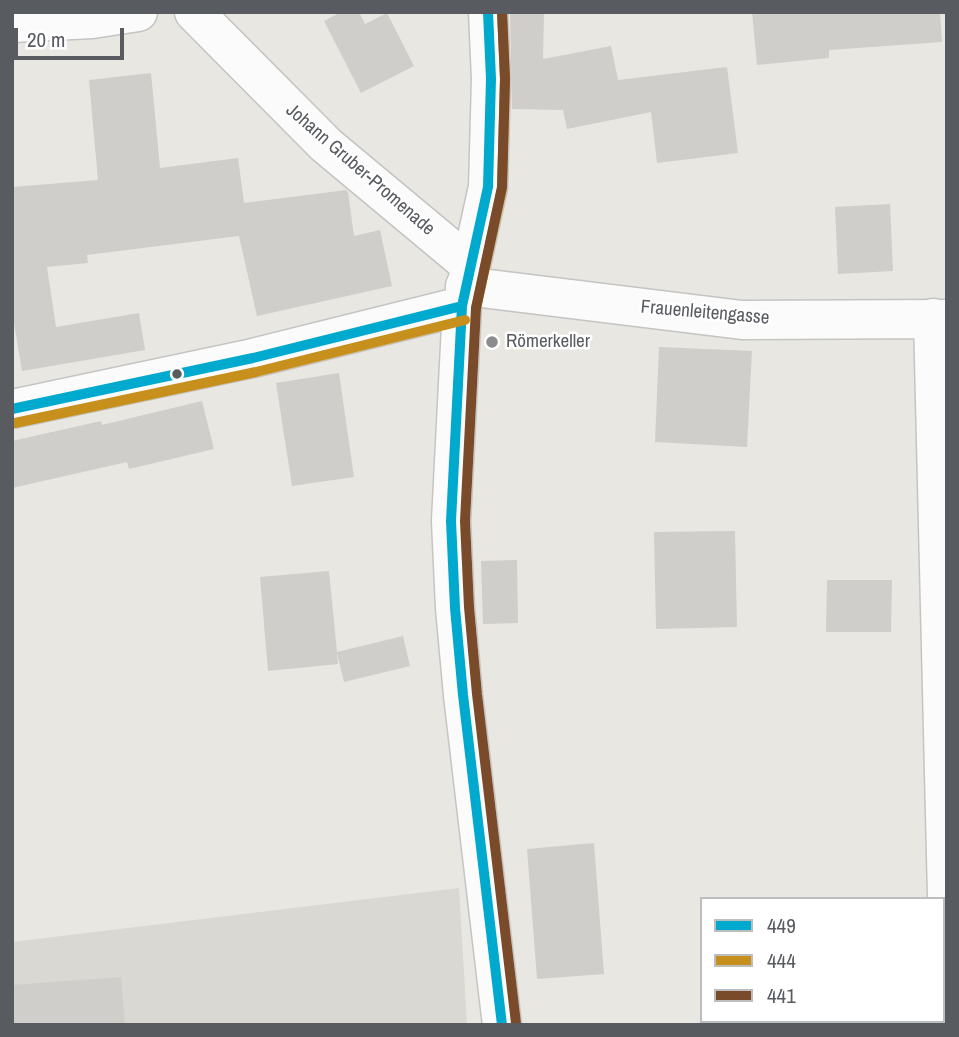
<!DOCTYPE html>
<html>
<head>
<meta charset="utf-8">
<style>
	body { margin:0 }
	#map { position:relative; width:959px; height:1037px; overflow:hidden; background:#e8e7e2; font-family:"Archivo Narrow",sans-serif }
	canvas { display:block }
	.frame { position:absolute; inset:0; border:14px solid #585b60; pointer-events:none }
	.legend { position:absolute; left:700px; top:897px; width:245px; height:126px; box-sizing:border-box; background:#fff; border:2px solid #bcbdbf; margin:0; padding:9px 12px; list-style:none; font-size:21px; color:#585b60 }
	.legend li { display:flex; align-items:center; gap:14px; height:35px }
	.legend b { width:35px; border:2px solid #bcbdbf }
	.scale { position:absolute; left:14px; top:28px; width:110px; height:32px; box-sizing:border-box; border:4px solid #585b60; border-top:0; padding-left:9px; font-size:21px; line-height:24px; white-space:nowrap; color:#585b60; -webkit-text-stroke:5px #fff; paint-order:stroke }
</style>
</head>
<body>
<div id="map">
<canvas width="959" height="1037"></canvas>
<div class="frame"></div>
<ul class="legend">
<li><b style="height:9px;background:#00a9ce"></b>449</li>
<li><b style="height:9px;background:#c7901d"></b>444</li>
<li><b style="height:9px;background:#7a4b2a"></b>441</li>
</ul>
<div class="scale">20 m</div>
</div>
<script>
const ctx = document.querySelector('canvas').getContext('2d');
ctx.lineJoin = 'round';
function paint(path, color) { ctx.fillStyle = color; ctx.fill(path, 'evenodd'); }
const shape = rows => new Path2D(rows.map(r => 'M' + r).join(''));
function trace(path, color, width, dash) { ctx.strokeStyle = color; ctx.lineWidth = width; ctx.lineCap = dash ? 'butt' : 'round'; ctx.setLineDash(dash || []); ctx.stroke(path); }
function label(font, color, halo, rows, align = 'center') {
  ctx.font = font + ' "Archivo Narrow",sans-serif'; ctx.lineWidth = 5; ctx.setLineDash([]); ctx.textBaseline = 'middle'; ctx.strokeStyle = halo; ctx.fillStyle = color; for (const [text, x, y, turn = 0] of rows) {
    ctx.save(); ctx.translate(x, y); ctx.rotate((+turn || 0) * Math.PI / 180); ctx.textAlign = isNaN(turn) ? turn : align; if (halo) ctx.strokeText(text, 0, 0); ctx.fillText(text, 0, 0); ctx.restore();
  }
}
paint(shape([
	[459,888,467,1025,12,1025,12,942]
]), '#d9d8d3');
paint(shape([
	[341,12,359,12,365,24,387,13,414,66,361,93,324,21],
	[510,12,544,12,543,59,611,46,618,80,727,67,738,153,657,163,651,112,567,129,563,110,512,109],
	[752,12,940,12,942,42,829,50,829,58,757,65],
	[151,73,160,168,238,158,244,203,346,190,348,192,354,236,380,230,392,286,257,316,239,236,87,255,88,263,47,267,56,327,139,313,145,350,22,371,12,311,12,187,98,180,89,80],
	[890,204,893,271,838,274,835,207],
	[659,347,752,351,747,447,655,442],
	[339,373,354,477,292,486,276,383],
	[202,401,214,449,129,469,127,462,12,488,12,441,101,421,102,425],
	[735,531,737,627,656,629,654,532],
	[517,560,518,623,483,624,481,561],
	[329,571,337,652,403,636,410,666,344,682,337,653,338,664,268,671,260,577],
	[827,580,892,580,891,632,826,632],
	[594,843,604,974,537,979,527,849],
	[121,977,125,1025,12,1025,12,985]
]), '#cfcecb');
const minor = shape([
	[194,12,326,145,470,265],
	[12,23,92,19,138,12],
	[465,286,742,320,947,319],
	[933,318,947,896]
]);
const secondary = shape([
	[488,12,491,79,488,187,462,306,451,521,455,608,463,695,502,1025],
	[12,409,253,358,462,306]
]);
trace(minor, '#c4c4c3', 41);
trace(secondary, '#c5c5c4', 41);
trace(minor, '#fcfbfb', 38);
trace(secondary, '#fcfbfb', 38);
trace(shape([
	[488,12,491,79,488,187,462,306,451,521,455,608,463,695,502,1025],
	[12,409,253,358,462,306]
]), '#00a9ce', 10);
trace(shape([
	[476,309,502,189,505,79,502,12],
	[15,423,256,372,465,320]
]), '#c7901d', 10);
trace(shape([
	[502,12,505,79,502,187,476,308,465,521,469,607,477,694,516,1023]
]), '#7a4b2a', 10);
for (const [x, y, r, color] of [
	[492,342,7,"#8a8c8e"],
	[177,374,6,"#585b60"]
]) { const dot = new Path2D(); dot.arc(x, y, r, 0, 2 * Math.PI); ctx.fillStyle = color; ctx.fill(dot); trace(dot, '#fff', 2.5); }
label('19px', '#585b60', '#fff', [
	["Johann Gruber-Promenade",360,170,41],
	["Frauenleitengasse",705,313,5]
]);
label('19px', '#585b60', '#fff', [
	["Römerkeller",506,342]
], 'left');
</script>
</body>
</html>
